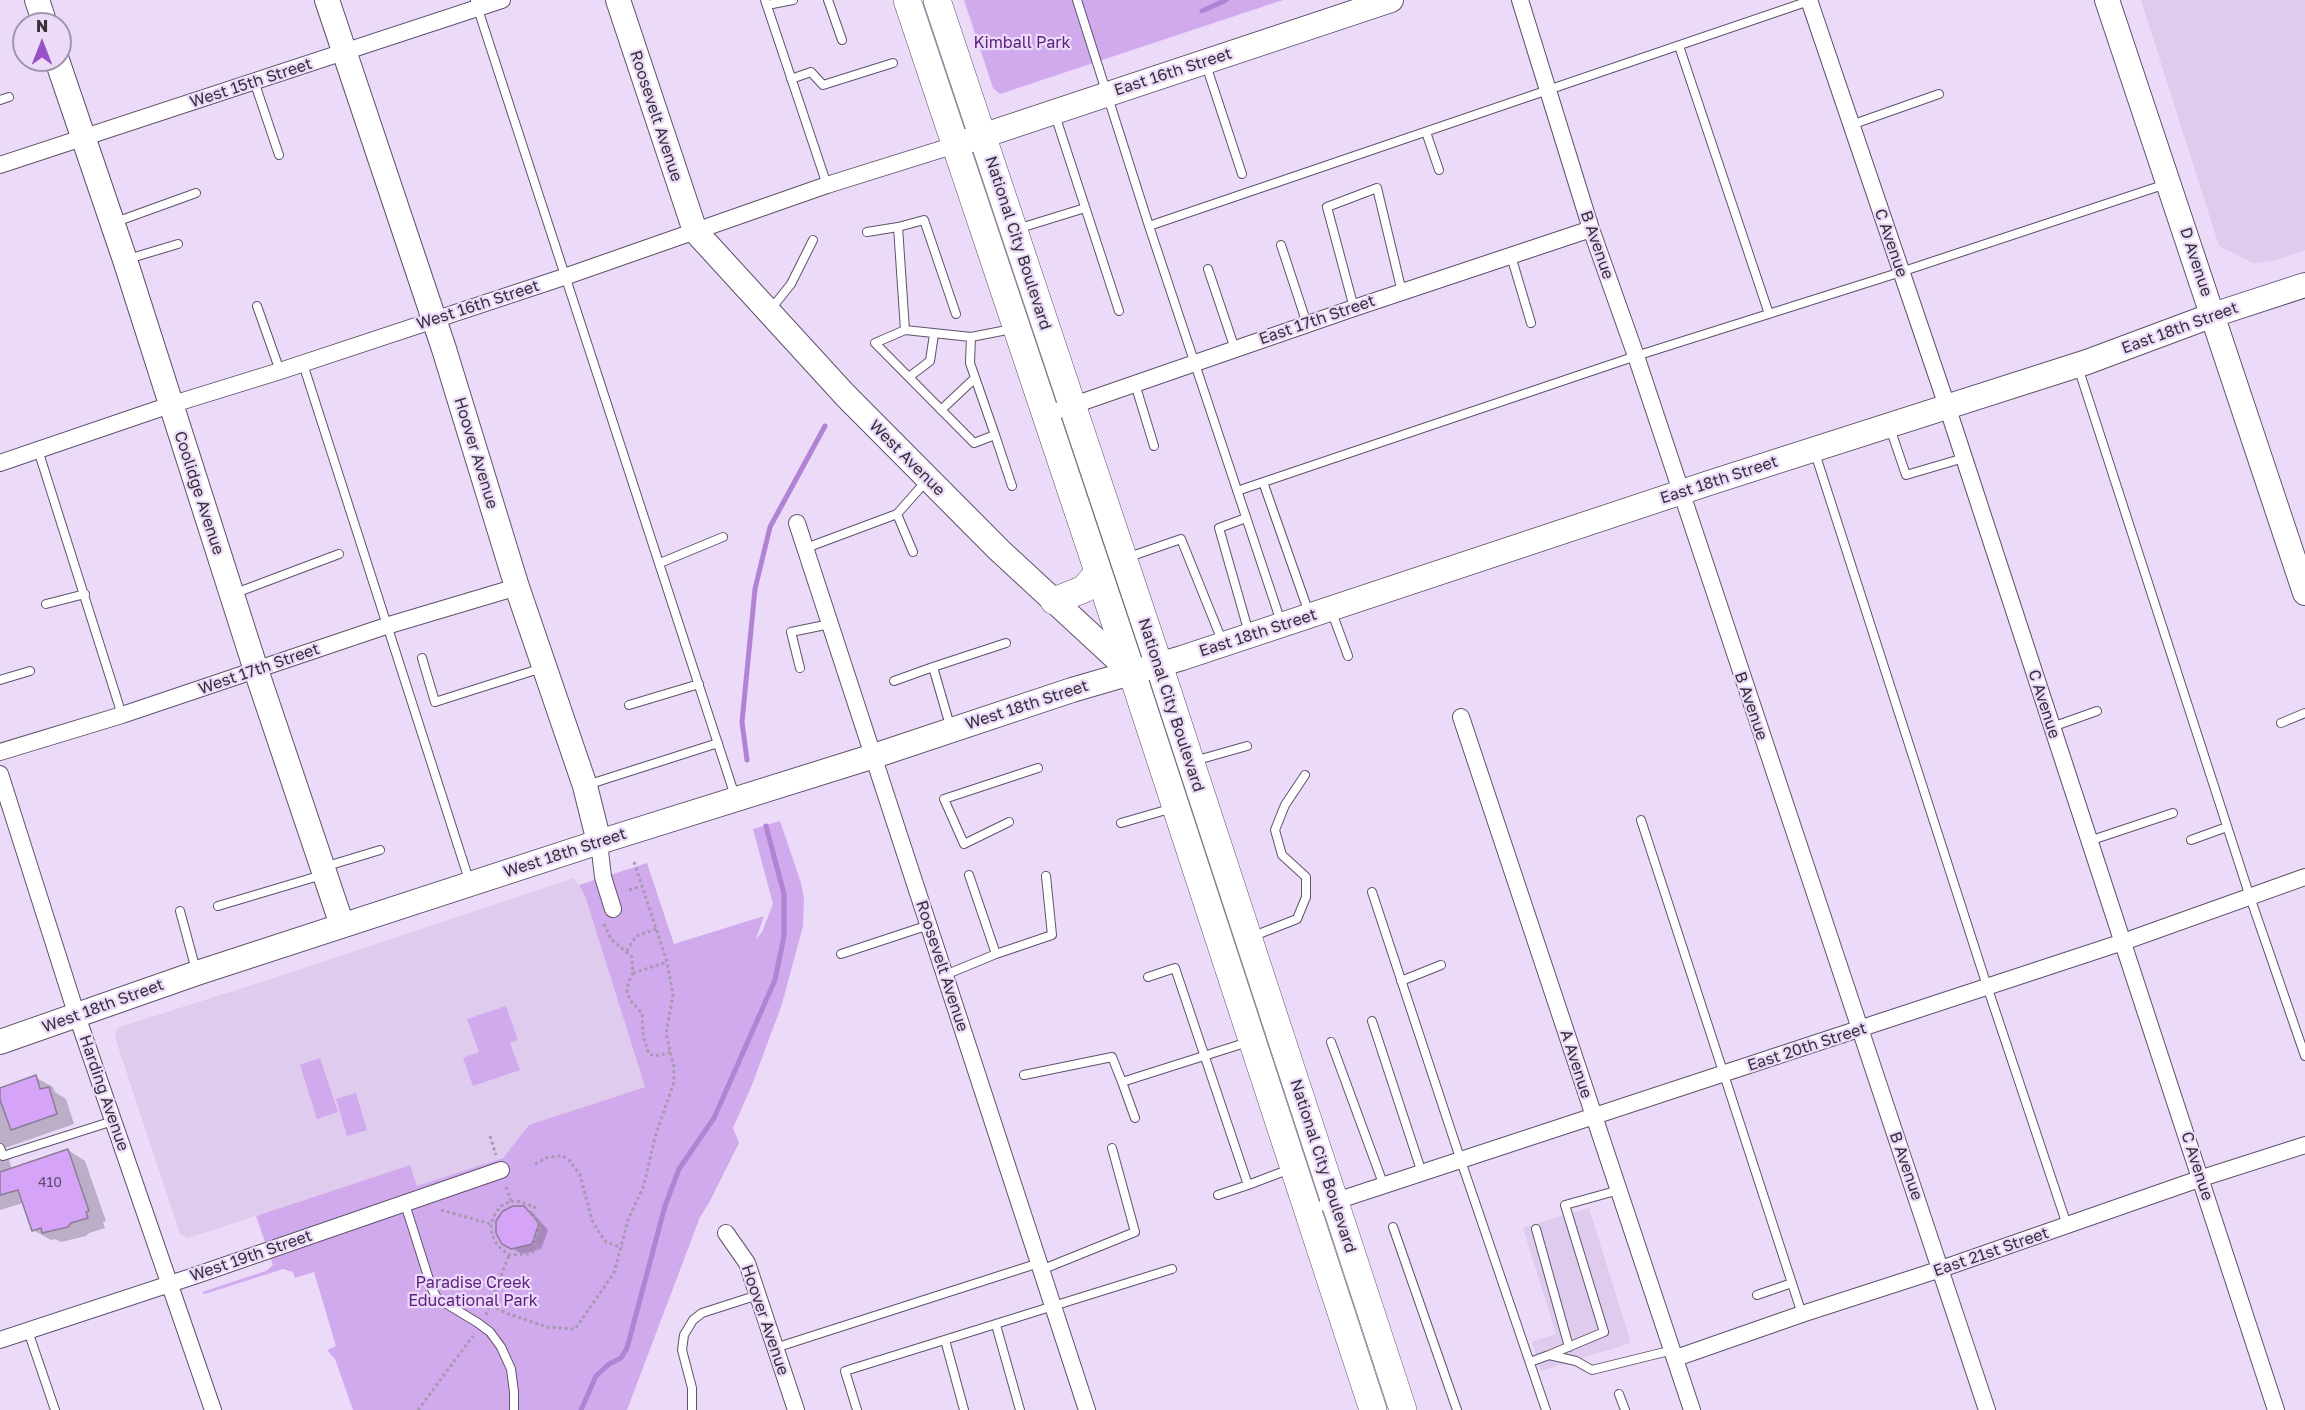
<!DOCTYPE html>
<html>
<head>
<meta charset="utf-8">
<style>
	body { margin:0 }
	#map { position:relative; width:2305px; height:1410px; overflow:hidden; background:#ebdaf8; font-family:"Golos Text",sans-serif }
	canvas { display:block }
	.north { position:absolute; left:12px; top:12px; width:60px; height:60px; box-sizing:border-box; background:#ebdaf8; border:2px solid #a396ac; border-radius:50%; rotate:0deg; font-size:16px; font-weight:700; line-height:24px; text-align:center; color:#36303b }
	.north::after { content:''; display:block; margin:auto; width:21px; height:27px; background:#9751c4; clip-path:polygon(50% 0,100% 100%,50% 72%,0 100%) }
</style>
</head>
<body>
<div id="map">
<canvas width="2305" height="1410"></canvas>
<div class="north">N</div>
</div>
<script>
const ctx = document.querySelector('canvas').getContext('2d');
ctx.lineJoin = 'round';
function paint(path, color) { ctx.fillStyle = color; ctx.fill(path, 'evenodd'); }
const shape = rows => new Path2D(rows.map(r => 'M' + r).join(''));
function trace(path, color, width, dash) { ctx.strokeStyle = color; ctx.lineWidth = width; ctx.lineCap = dash ? 'butt' : 'round'; ctx.setLineDash(dash || []); ctx.stroke(path); }
function label(font, color, halo, rows, align = 'center') {
  ctx.font = font + ' "Golos Text",sans-serif'; ctx.lineWidth = 4.5; ctx.setLineDash([]); ctx.textBaseline = 'middle'; ctx.strokeStyle = halo; ctx.fillStyle = color; for (const [text, x, y, turn = 0] of rows) {
    ctx.save(); ctx.translate(x, y); ctx.rotate((+turn || 0) * Math.PI / 180); ctx.textAlign = isNaN(turn) ? turn : align; if (halo) ctx.strokeText(text, 0, 0); ctx.fillText(text, 0, 0); ctx.restore();
  }
}
paint(shape([
	[2141,0,2305,0,2305,250,2273,261,2253,263,2219,246],
	[574,878,585,896,645,1087,530,1125,503,1158,417,1186,410,1165,188,1238,180,1234,115,1037,116,1031,120,1027,283,975],
	[1589,1208,1631,1343,1541,1371,1532,1342,1556,1334,1523,1228]
]), '#decbee');
paint(shape([
	[964,0,1283,0,1000,94,993,88],
	[780,821,801,883,804,899,803,926,782,1004,752,1085,733,1128,739,1143,709,1203,700,1217,627,1410,353,1410,335,1359,327,1350,336,1346,314,1272,295,1278,293,1272,283,1269,205,1294,202,1292,266,1271,273,1265,256,1216,410,1165,417,1186,503,1158,529,1125,645,1087,585,896,579,885,647,863,674,944,764,916,756,939,762,932,773,904,753,829],
	[506,1006,518,1040,510,1043,520,1070,473,1086,463,1058,479,1052,467,1019],
	[320,1058,338,1112,317,1119,300,1065],
	[356,1093,367,1130,347,1136,336,1099]
]), '#d1aaee');
paint(shape([
	[35,1077,53,1087,55,1092,66,1099,74,1124,5,1148,12,1169,68,1150,85,1161,106,1221,103,1222,105,1228,89,1233,86,1236,61,1242,55,1239,51,1240,33,1230,23,1203,0,1210,0,1089],
	[524,1208,534,1214,548,1230,541,1249,522,1254,503,1243]
]), '#0003');
trace(shape([
	[1202,11,1226,0],
	[747,760,742,722,755,589,770,527,825,426],
	[581,1410,596,1376,609,1364,621,1358,627,1348,665,1206,679,1169,714,1118,775,980,784,936,784,894,766,826]
]), '#b282d5', 5);
const building = shape([
	[36,1075,40,1089,49,1087,57,1114,11,1130,0,1100,0,1088,36,1075],
	[68,1149,89,1211,86,1212,88,1218,71,1223,68,1227,42,1233,41,1228,32,1231,18,1190,0,1195,0,1172,68,1149],
	[513,1206,524,1206,539,1223,532,1244,511,1249,502,1244,496,1233,496,1221,503,1211,513,1206]
]);
paint(building, '#d5a4f9');
trace(building, '#8c7d97', 1.5);
const lane = shape([
	[475,0,735,796],
	[765,0,827,185],
	[828,0,842,40],
	[1077,0,1149,226,1281,622],
	[767,5,793,0],
	[1679,46,1769,314],
	[1206,65,1242,174],
	[791,79,811,72,823,85,893,63],
	[254,81,279,155],
	[0,100,9,97],
	[1055,115,1119,311],
	[1851,125,1939,94],
	[1426,132,1439,170],
	[113,223,196,193],
	[1149,226,1809,1],
	[898,227,924,220,956,314],
	[1017,229,1085,208],
	[867,232,898,227,905,330,971,337,1012,329],
	[1281,245,1307,324],
	[1511,256,1531,323],
	[128,259,178,244],
	[1208,269,1235,349],
	[257,306,280,371],
	[1354,308,1327,207,1377,188,1402,292],
	[771,309,791,284,813,240],
	[905,330,875,343,974,443,995,435,1012,486],
	[971,337,970,363,995,435],
	[303,364,470,883],
	[2078,367,2250,897,2305,1056],
	[909,377,930,361,934,334],
	[1135,384,1154,446],
	[941,410,975,378],
	[1890,428,1906,475,1964,458],
	[38,450,122,715],
	[1814,450,1987,986,2067,1225],
	[1263,482,1309,613],
	[1237,491,1636,356,1901,272,2166,184],
	[897,514,913,552],
	[1246,518,1219,528,1249,633],
	[806,548,897,514,928,479],
	[1126,558,1181,539,1223,643],
	[660,563,723,537],
	[233,594,339,554],
	[46,604,85,594],
	[1331,610,1348,656],
	[422,658,435,702,542,668],
	[800,668,791,632,830,624],
	[0,680,30,671],
	[894,681,933,667],
	[629,705,699,684],
	[2281,723,2305,713],
	[2052,727,2097,711],
	[951,729,933,667,1006,643],
	[1194,761,1247,746],
	[587,785,718,743],
	[1641,820,1802,1314],
	[1009,822,964,844,944,799,1038,768],
	[1121,823,1173,808],
	[2191,840,2227,827],
	[2089,841,2173,813],
	[324,867,380,850],
	[1372,892,1461,1161,1546,1410],
	[218,906,322,875],
	[180,911,196,970],
	[1251,937,1297,919,1306,897,1306,877,1282,855,1275,830,1285,805,1305,775],
	[841,954,929,925],
	[996,954,1052,935,1046,876],
	[945,975,996,954,969,875],
	[1148,977,1175,968,1248,1185,1218,1195],
	[1401,981,1441,965],
	[1372,1021,1422,1173],
	[1331,1042,1384,1186],
	[1024,1075,1112,1057,1122,1082,1248,1042],
	[1122,1082,1135,1118],
	[0,1148,3,1156,113,1121],
	[1248,1185,1290,1169],
	[405,1204,432,1289,437,1298,478,1323,490,1332,501,1347,511,1369,514,1392,514,1410],
	[1393,1227,1457,1410],
	[1536,1229,1569,1347],
	[1041,1270,1135,1232,1112,1148],
	[1757,1295,1792,1283],
	[996,1325,1020,1410],
	[28,1331,55,1410],
	[945,1340,964,1410],
	[775,1348,1039,1263],
	[1549,1355,1604,1332,1565,1205,1619,1190],
	[1530,1362,1549,1355,1576,1361,1592,1370,1673,1350],
	[1619,1394,1625,1410],
	[692,1410,692,1388,682,1350,684,1335,693,1320,702,1313,758,1295],
	[857,1410,845,1371,1172,1269]
]);
const street = shape([
	[1520,0,1591,229,1636,356,1987,1410],
	[1809,0,1947,406,2276,1410],
	[0,165,502,0],
	[1045,415,1354,308,1591,229],
	[0,463,170,405,280,371,567,276,827,185,955,145],
	[797,523,1087,1410],
	[1461,717,1692,1410],
	[0,752,122,715,386,626,517,587],
	[0,774,77,1016,213,1410],
	[599,842,603,877,613,909],
	[1327,1204,2123,942,2305,877],
	[726,1233,747,1263,796,1410],
	[0,1340,197,1275,501,1170],
	[1676,1358,1802,1314,1941,1269,2202,1178,2305,1145]
]);
const secondary = shape([
	[37,0,45,24],
	[327,0,444,349,517,587,585,786,599,842],
	[618,0,695,231,845,395,999,550,1132,673],
	[2107,0,2305,593],
	[57,60,125,260,256,670,342,925],
	[955,145,1391,0],
	[0,1042,197,973,599,842,874,756,1072,690,1182,658,1709,483,2087,362,2213,315,2305,285]
]);
const primary = shape([
	[907,0,1132,673,1373,1410],
	[937,0,1159,665,1403,1410],
	[1054,601,1084,589,1098,573]
]);
trace(lane, '#60526b', 10);
trace(street, '#60526b', 18);
trace(secondary, '#60526b', 26);
trace(primary, '#60526b', 28);
trace(shape([
	[634,862,642,886],
	[604,924,611,939,632,957,633,973,628,983,627,992,630,1000,642,1013,643,1036,649,1054,655,1056,671,1052],
	[627,951,636,936,656,929],
	[633,973,667,962],
	[490,1136,496,1155],
	[535,1164,546,1158,557,1156,563,1156,570,1161,580,1175,592,1220,600,1234,606,1242,622,1248],
	[506,1187,511,1201],
	[511,1201,517,1201,535,1207,531,1212,538,1223,539,1229,533,1243,538,1248,530,1254,509,1255,498,1246,492,1235,491,1224,495,1214,501,1206,511,1201],
	[441,1210,491,1224],
	[491,1305,506,1313,547,1327,575,1329,614,1273,628,1220,644,1185,655,1137,674,1082,674,1067,666,1034,673,994,667,962,642,886,626,891],
	[486,1315,509,1255],
	[418,1410,473,1336]
]), '#a699b0', 3, [3, 3]);
trace(lane, '#fff', 8);
trace(street, '#fff', 16);
trace(secondary, '#fff', 24);
trace(primary, '#fff', 27);
label('14px', '#5e4d6a', null, [
	["410",50,1183]
]);
label('16px', '#5c1d7f', '#ebdaf8', [
	["Kimball Park",1022,43],
	["Paradise Creek",473,1283],
	["Educational Park",473,1301]
]);
label('16px', '#36303b', '#ebdaf8', [
	["East 16th Street",1173,72,-18],
	["West 15th Street",251,83,-18],
	["Roosevelt Avenue",656,116,72],
	["National City Boulevard",1018,243,72],
	["C Avenue",1891,243,71],
	["B Avenue",1597,245,71],
	["D Avenue",2196,262,72],
	["West 16th Street",478,305,-18],
	["East 17th Street",1317,320,-19],
	["East 18th Street",2180,328,-20],
	["Hoover Avenue",476,453,73],
	["West Avenue",907,458,45],
	["East 18th Street",1719,480,-18],
	["Coolidge Avenue",199,493,72],
	["East 18th Street",1258,633,-18],
	["West 17th Street",259,669,-19],
	["C Avenue",2044,704,72],
	["West 18th Street",1027,705,-18],
	["National City Boulevard",1171,705,72],
	["B Avenue",1751,706,71],
	["West 18th Street",565,853,-18],
	["Roosevelt Avenue",942,966,72],
	["West 18th Street",103,1006,-20],
	["East 20th Street",1807,1047,-18],
	["A Avenue",1576,1064,72],
	["Harding Avenue",104,1093,71],
	["National City Boulevard",1323,1166,72],
	["B Avenue",1906,1166,71],
	["C Avenue",2197,1166,72],
	["East 21st Street",1991,1252,-19],
	["West 19th Street",251,1256,-19],
	["Hoover Avenue",765,1320,71]
]);
</script>
</body>
</html>
